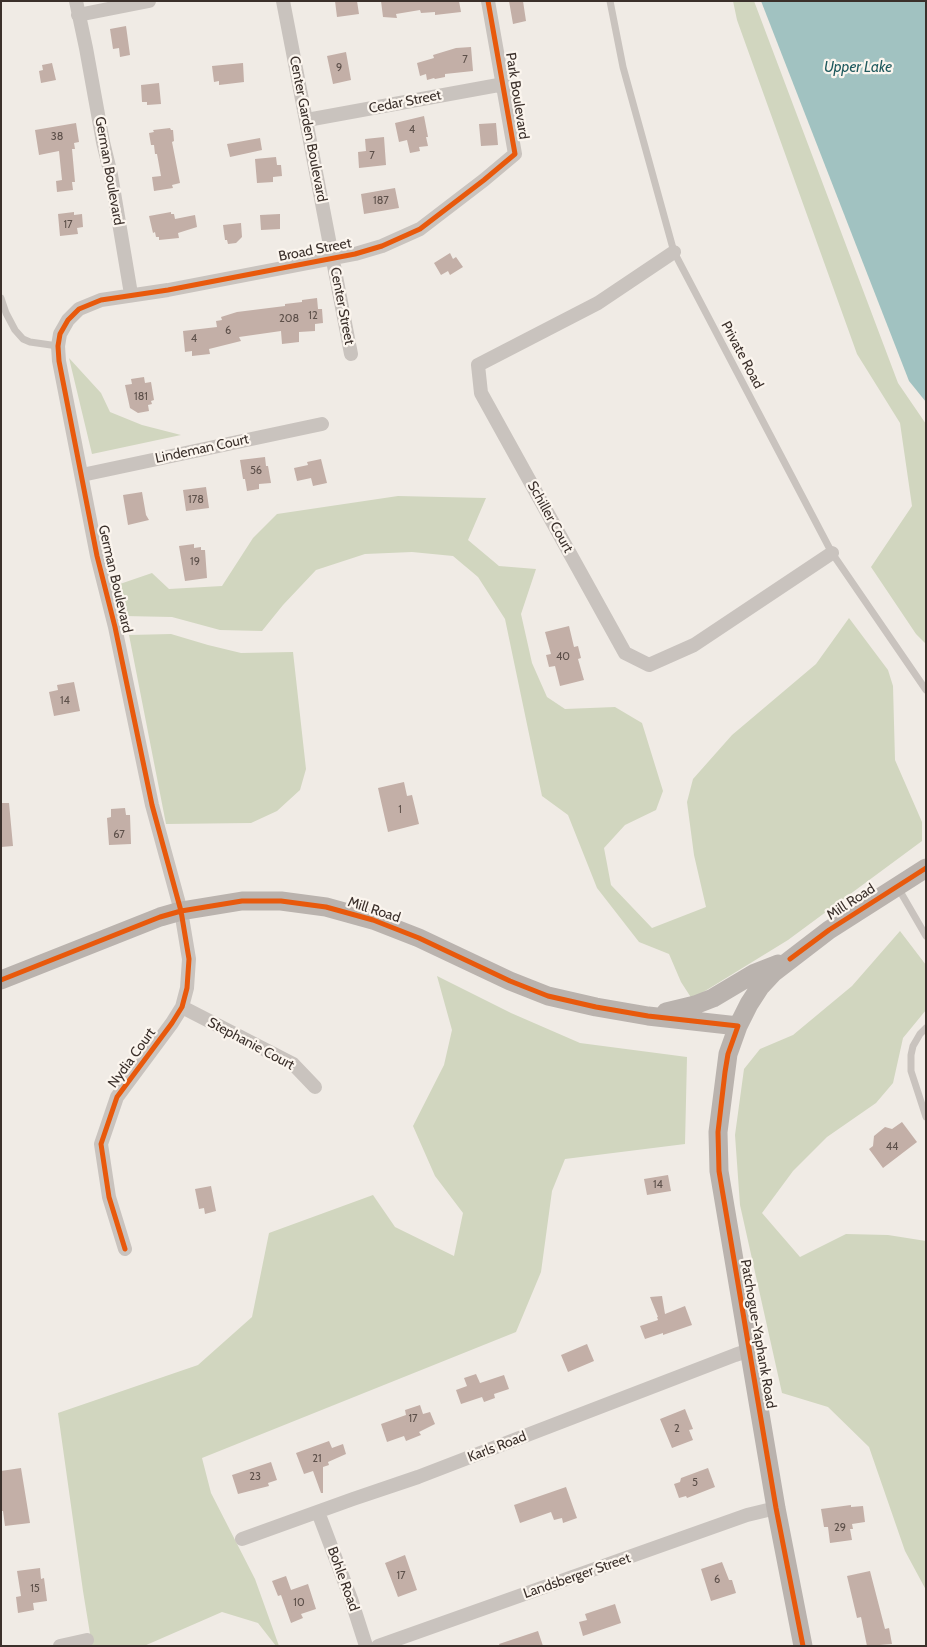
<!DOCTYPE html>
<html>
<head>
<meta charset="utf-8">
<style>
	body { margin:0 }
	#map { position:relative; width:927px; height:1647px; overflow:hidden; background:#f0ebe5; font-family:Cabin,sans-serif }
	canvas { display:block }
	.frame { position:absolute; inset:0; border:2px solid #3b302b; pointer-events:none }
</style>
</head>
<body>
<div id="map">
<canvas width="927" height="1647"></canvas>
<div class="frame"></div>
</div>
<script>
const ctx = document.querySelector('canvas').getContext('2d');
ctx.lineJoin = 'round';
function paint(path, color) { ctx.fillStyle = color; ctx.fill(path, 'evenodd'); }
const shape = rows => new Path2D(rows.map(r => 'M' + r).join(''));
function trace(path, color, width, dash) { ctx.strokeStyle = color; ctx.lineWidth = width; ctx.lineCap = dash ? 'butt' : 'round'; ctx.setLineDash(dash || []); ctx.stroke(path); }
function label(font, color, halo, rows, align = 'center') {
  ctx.font = font + ' Cabin,sans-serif'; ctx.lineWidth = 4.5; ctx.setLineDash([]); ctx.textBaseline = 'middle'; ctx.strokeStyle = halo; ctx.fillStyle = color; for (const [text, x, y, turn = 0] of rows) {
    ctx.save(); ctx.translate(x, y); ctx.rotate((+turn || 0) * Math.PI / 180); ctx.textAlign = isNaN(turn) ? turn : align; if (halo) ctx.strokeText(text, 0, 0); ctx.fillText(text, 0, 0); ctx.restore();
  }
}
paint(shape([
	[733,1,754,1,898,383,926,424,926,644,916,634,871,567,912,506,900,423,857,354,737,20],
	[69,358,101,393,110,412,142,425,181,435,92,454],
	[398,496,486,498,468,540,499,566,536,569,521,614,532,663,547,697,565,709,615,707,642,723,663,791,656,810,625,825,604,848,611,885,652,928,706,907,694,855,687,802,693,779,732,735,816,664,849,618,888,670,893,686,895,760,922,822,922,841,788,940,692,999,681,982,669,954,639,942,597,888,568,815,542,796,505,619,478,577,453,556,412,552,365,554,316,570,283,605,262,631,220,630,172,617,124,616,117,585,152,573,169,589,222,586,253,538,277,514],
	[171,634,208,645,241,653,293,652,306,769,300,790,277,811,251,823,166,824,129,635],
	[900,931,926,965,926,1010,903,1038,893,1083,876,1103,827,1137,793,1171,762,1213,800,1257,846,1234,888,1235,926,1241,926,1590,905,1551,869,1447,828,1407,782,1393,740,1205,735,1135,744,1069,760,1049,793,1035,852,986],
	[437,976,511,1013,580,1043,687,1057,685,1144,565,1159,552,1191,541,1272,516,1332,202,1458,211,1493,255,1579,279,1646,276,1646,258,1623,222,1612,144,1646,92,1646,83,1591,58,1413,198,1365,252,1317,269,1233,373,1195,395,1227,454,1256,463,1213,435,1176,413,1126,444,1065,452,1030]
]), '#d1d6bf');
paint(shape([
	[761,1,926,1,926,402,909,381]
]), '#a1c2c1');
paint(shape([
	[335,1,357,1,359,14,337,17],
	[381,1,459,1,461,12,435,15,435,12,421,13,420,10,396,14,397,18,383,17],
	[509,1,523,1,526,21,513,24],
	[126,26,130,55,120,57,119,48,113,49,110,29],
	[471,47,473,71,445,74,445,77,435,79,434,78,427,80,426,74,420,76,417,63,434,58,433,55,456,48],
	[346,52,351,80,333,84,327,56],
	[52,63,56,80,41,83,39,71,43,70,42,65],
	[243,63,244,82,219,85,219,81,214,82,212,66],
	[159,83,161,104,147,105,147,102,142,102,141,85],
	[424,116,428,137,426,137,428,146,419,147,420,151,410,153,407,140,399,142,395,123],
	[76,123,79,142,74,143,75,149,72,149,75,182,72,182,73,190,57,192,56,181,62,180,59,151,39,155,35,130],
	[496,123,498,145,481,146,479,124],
	[170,128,171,130,173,130,174,141,172,142,180,183,172,185,173,188,154,191,152,177,161,176,157,154,155,154,154,145,151,145,149,133,154,132,153,130],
	[384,137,386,165,359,168,358,152,366,151,365,139],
	[260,138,262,150,230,157,227,144],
	[276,157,277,165,281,165,282,176,273,177,273,182,257,183,255,159],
	[395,188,399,208,364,214,361,194],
	[74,212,74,215,82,214,83,227,77,228,78,234,60,236,58,214],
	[171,212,171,214,174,214,175,219,195,215,197,227,178,233,179,238,159,240,159,237,156,237,155,232,153,233,149,216],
	[280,214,280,229,261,230,260,215],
	[241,223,242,237,236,243,228,244,227,240,225,240,223,225],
	[450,253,453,259,456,257,463,267,450,275,448,271,441,275,434,263],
	[317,298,318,309,322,309,323,323,315,324,315,331,299,332,299,342,282,344,281,331,239,337,241,341,209,349,210,354,192,356,192,351,185,352,183,331,217,327,216,321,222,320,221,317,237,312,285,306,285,304,302,302,302,300],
	[144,377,145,383,151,382,154,400,151,401,152,404,148,405,149,411,138,413,130,408,125,385,132,384,131,379],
	[265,457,266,466,268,466,271,483,259,484,259,489,247,491,245,479,243,479,240,460],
	[321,459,327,483,313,486,311,478,297,481,294,468,308,465,307,462],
	[206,487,209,508,186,511,183,490],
	[142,492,146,515,149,520,128,525,123,495],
	[194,544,194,548,201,547,201,550,205,550,207,578,185,581,179,546],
	[569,626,574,647,578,646,581,658,578,659,584,680,560,686,555,666,549,667,546,655,551,654,545,632],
	[74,682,80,711,54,716,49,692,58,690,57,685],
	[404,782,407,796,412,795,419,824,388,832,378,788],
	[1,803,9,803,13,846,1,847],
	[125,808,126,815,130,815,131,844,109,845,107,818,111,817,111,809],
	[902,1122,917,1142,883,1168,869,1149,873,1146,874,1136,885,1127,892,1129],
	[668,1175,671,1191,647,1195,644,1179],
	[211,1186,216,1211,205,1214,204,1208,199,1209,195,1189],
	[662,1296,665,1314,685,1306,692,1325,663,1335,663,1333,645,1339,640,1326,658,1320,657,1317,658,1317,650,1297],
	[587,1344,594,1361,568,1372,561,1355],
	[476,1374,480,1383,504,1375,509,1389,494,1394,495,1398,484,1402,482,1397,461,1404,456,1390,467,1386,464,1378],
	[420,1405,423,1414,430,1412,435,1424,419,1432,421,1435,406,1441,404,1436,387,1442,381,1424,406,1415,405,1410],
	[685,1409,693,1429,689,1430,693,1440,672,1448,660,1419],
	[329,1441,332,1448,343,1444,346,1454,328,1462,329,1465,323,1467,323,1493,321,1493,313,1471,304,1474,296,1453],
	[271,1462,277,1480,268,1483,269,1486,238,1494,232,1475],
	[21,1468,30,1523,5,1526,3,1511,1,1511,1,1471],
	[708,1468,715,1487,687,1498,686,1496,679,1498,674,1484,680,1482,681,1478],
	[566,1487,577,1518,563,1523,562,1518,554,1520,551,1512,520,1523,514,1505],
	[851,1505,851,1507,863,1506,865,1522,852,1524,853,1529,850,1529,852,1540,830,1543,828,1527,824,1527,821,1509],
	[405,1555,417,1590,398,1597,385,1563],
	[722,1562,729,1580,732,1580,736,1593,711,1601,701,1569],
	[40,1568,41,1579,44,1578,47,1601,33,1603,34,1610,18,1613,16,1597,21,1596,17,1571],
	[870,1571,885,1629,889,1628,892,1644,867,1646,861,1617,857,1618,847,1576],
	[286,1576,291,1590,308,1584,316,1609,301,1614,303,1618,291,1623,281,1595,278,1596,272,1581],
	[615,1604,621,1623,583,1636,579,1622,587,1620,585,1614],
	[538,1631,543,1646,500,1646,499,1644]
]), '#c3afa7');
trace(shape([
	[610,1,623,67,674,252,832,553,926,690],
	[1,298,6,313,15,330,23,339,30,342,58,346],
	[897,886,926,936],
	[926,1028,920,1034,913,1046,911,1055,911,1071,926,1117]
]), '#c9c3be', 7);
trace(shape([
	[76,1,86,48,103,142,111,175,131,294],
	[283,1,351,354],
	[78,15,149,1],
	[307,120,504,84],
	[674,252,598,303,478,365,481,393,625,653,649,665,694,645,832,553],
	[82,475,322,424],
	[182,1007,293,1064,315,1087],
	[125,1249,109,1197,101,1144,117,1097,172,1023,182,1007,187,988,189,959,181,911,152,805,115,627,97,556,59,361,58,346,60,334,68,320,79,309,101,300,168,290,355,254,382,246,420,229,484,180,515,154,488,1],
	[318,1512,351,1599,366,1646],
	[242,1539,353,1499,418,1477,735,1355,750,1350],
	[60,1646,87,1640],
	[378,1646,747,1515,776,1508]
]), '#c9c3be', 14);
trace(shape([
	[1,980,160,917,181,911,242,901,281,901,326,907,373,920,419,938,510,981,548,996,596,1007,648,1016,738,1026],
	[666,1012,695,1005,713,998,755,973,778,964],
	[803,1646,776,1508,719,1171,718,1132,728,1054,738,1026,749,1004,760,987,773,973,829,930,926,868]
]), '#bab3ae', 19);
trace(shape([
	[790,959,829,930,926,868],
	[1,980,160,917,181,911,242,901,281,901,326,907,373,920,419,938,510,981,548,996,596,1007,648,1016,738,1026,728,1054,725,1072,718,1132,719,1171,776,1508,803,1646],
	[125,1249,109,1197,101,1144,117,1097,172,1023,182,1007,187,988,189,959,181,911,152,805,115,627,97,556,59,361,58,346,60,334,68,320,79,309,101,300,168,290,355,254,382,246,420,229,484,180,515,154,488,1]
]), '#e8590c', 5);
label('11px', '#5d504a', null, [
	["7",465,60],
	["9",339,68],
	["4",412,130],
	["38",57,137],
	["7",372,156],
	["187",381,201],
	["17",68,225],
	["12",313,316],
	["208",289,319],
	["6",228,331],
	["4",194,339],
	["181",141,397],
	["56",256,471],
	["178",196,500],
	["19",195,562],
	["40",563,657],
	["14",65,701],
	["1",400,810],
	["67",119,835],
	["44",892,1147],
	["14",658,1185],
	["17",413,1419],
	["2",677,1429],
	["21",317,1459],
	["23",255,1477],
	["5",695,1483],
	["29",840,1528],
	["17",401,1576],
	["6",717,1580],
	["15",35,1589],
	["10",299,1603]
]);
label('14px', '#3b302b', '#fbf5ee', [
	["Park Boulevard",517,96,81],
	["Cedar Street",405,102,-11],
	["Center Garden Boulevard",308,129,79],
	["German Boulevard",109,171,80],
	["Broad Street",315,250,-11],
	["Center Street",342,306,79],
	["Private Road",742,355,62],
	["Lindeman Court",202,449,-12],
	["Schiller Court",550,517,61],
	["German Boulevard",115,579,77],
	["Mill Road",851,902,-33],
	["Mill Road",374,910,18],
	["Stephanie Court",251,1044,28],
	["Nydia Court",132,1058,-54],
	["Patchogue-Yaphank Road",758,1334,80],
	["Karls Road",497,1447,-21],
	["Landsberger Street",577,1576,-19],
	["Bohle Road",343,1579,70]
]);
label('italic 15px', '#1f5a5e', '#fbf5ee', [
	["Upper Lake",858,68]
]);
</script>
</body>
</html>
